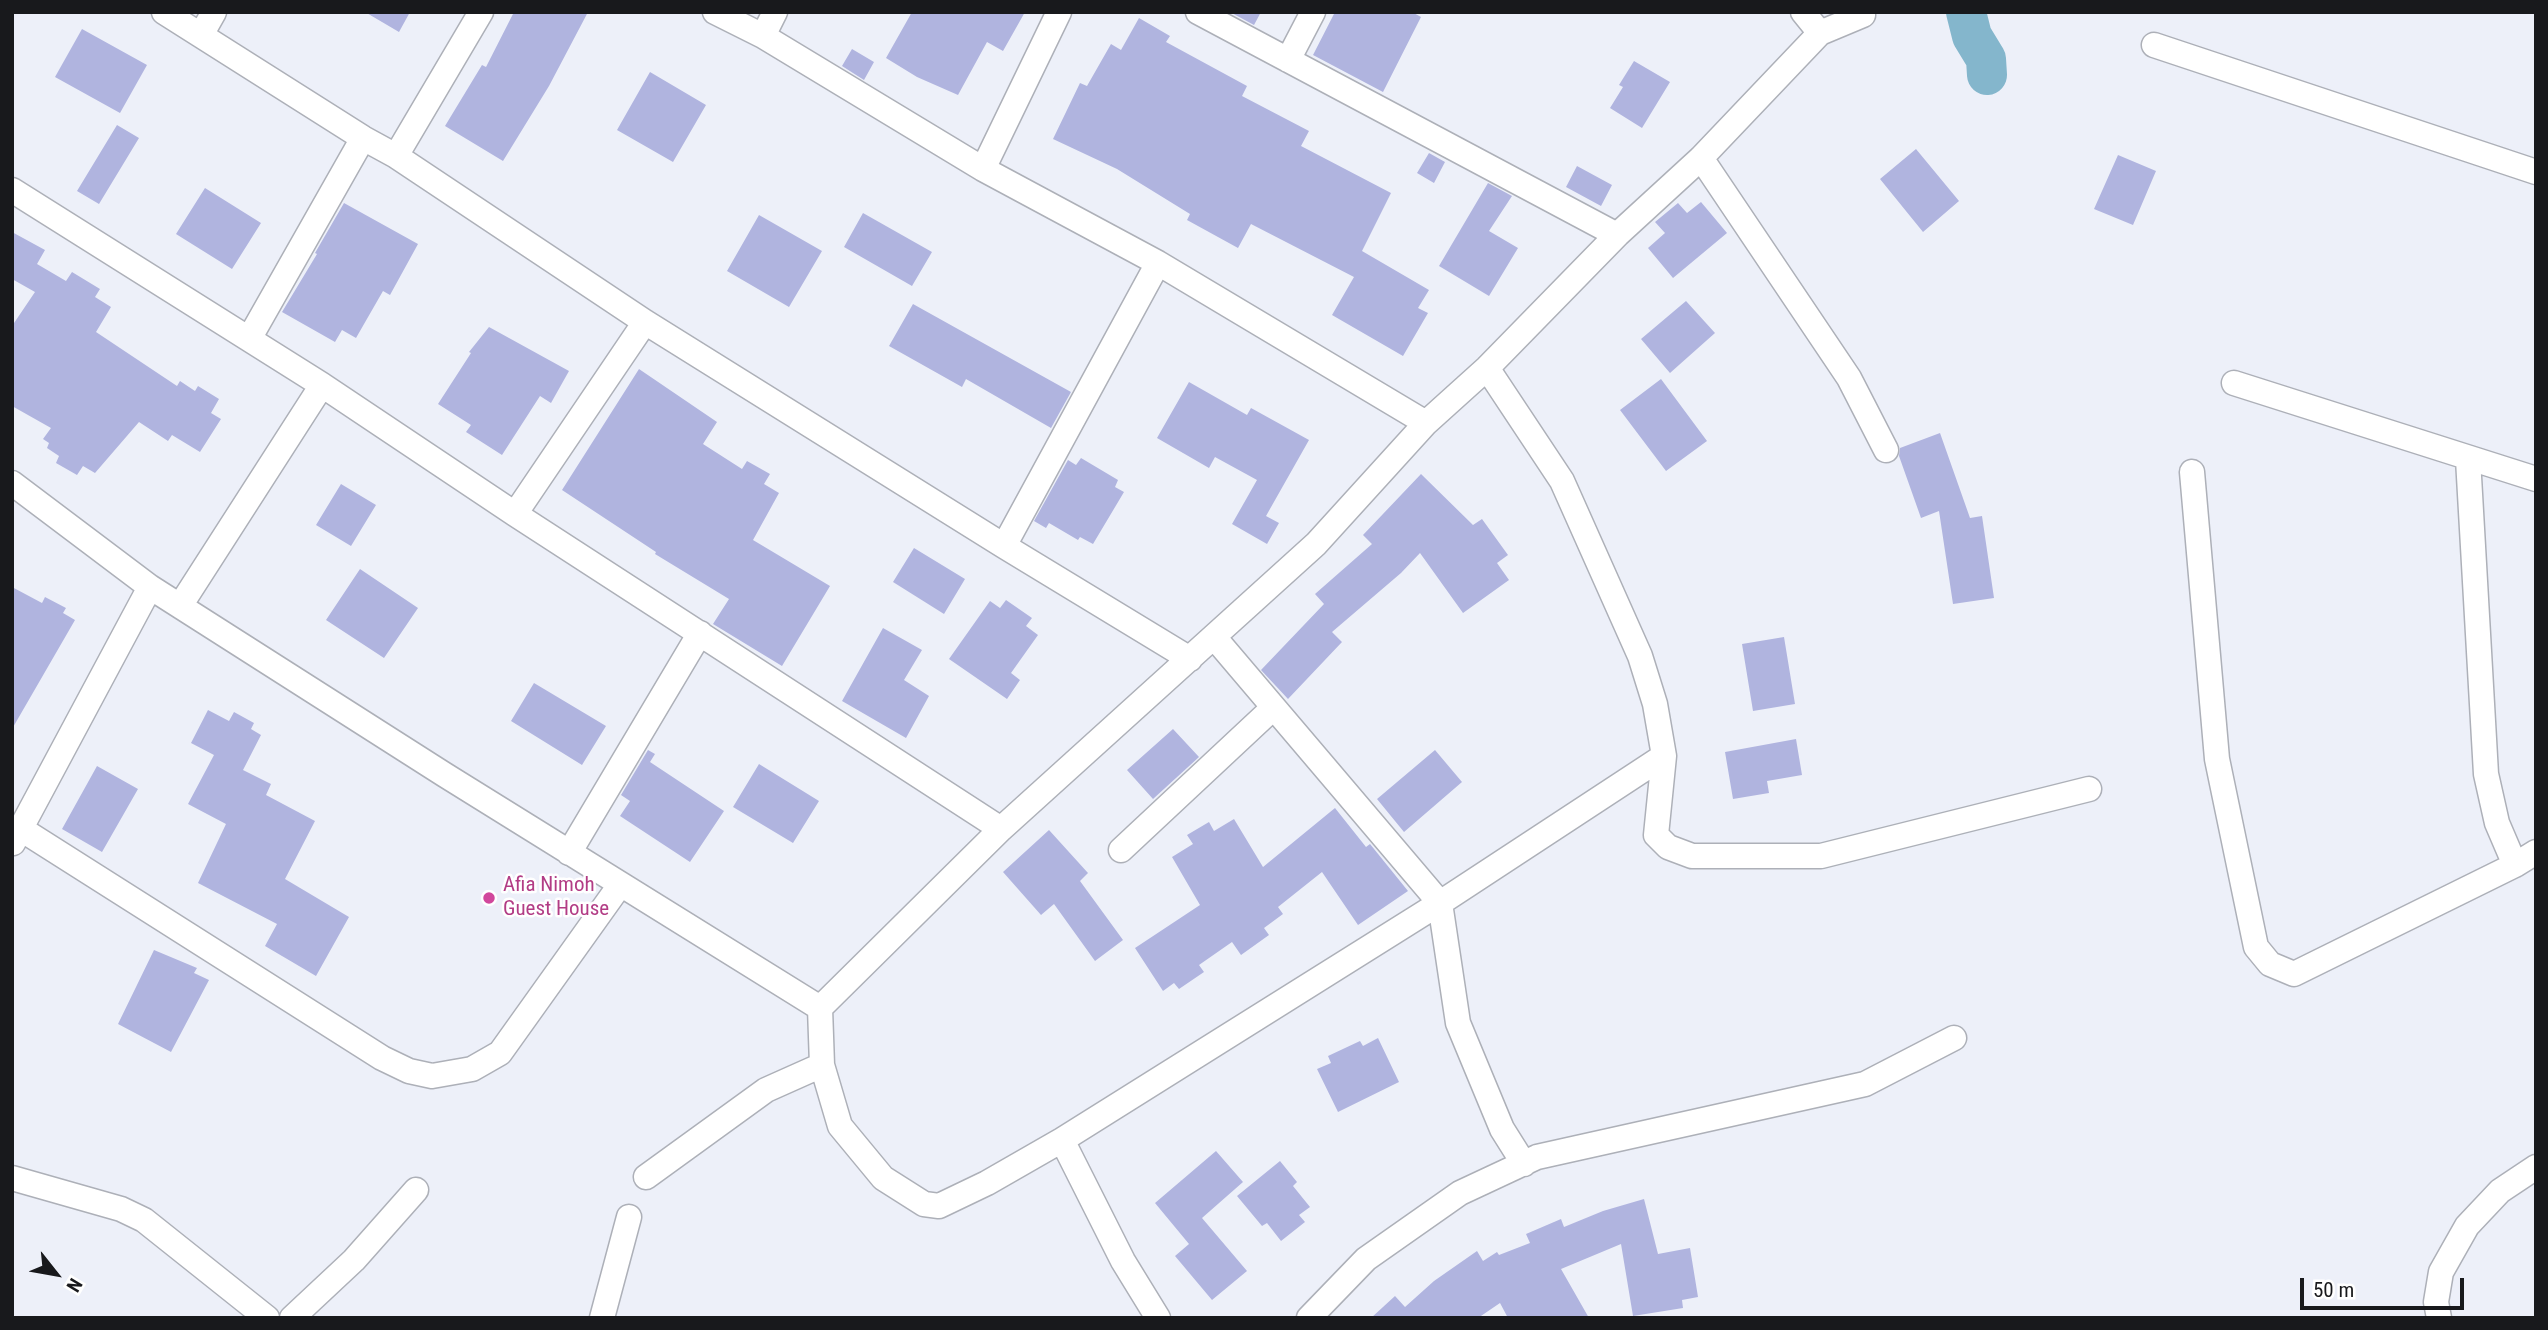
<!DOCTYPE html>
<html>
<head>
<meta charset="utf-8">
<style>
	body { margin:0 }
	#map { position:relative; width:2548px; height:1330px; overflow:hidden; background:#edf0f9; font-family:"Roboto Condensed",sans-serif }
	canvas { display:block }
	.frame { position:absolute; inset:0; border:14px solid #18191c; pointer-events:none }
	.north { position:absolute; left:21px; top:1239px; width:70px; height:70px; -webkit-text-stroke:5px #fff; paint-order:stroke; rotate:121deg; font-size:19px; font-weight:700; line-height:28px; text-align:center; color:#18191c }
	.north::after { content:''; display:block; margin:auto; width:24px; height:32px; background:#18191c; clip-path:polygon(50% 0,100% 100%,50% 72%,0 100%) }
	.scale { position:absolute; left:2300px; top:1278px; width:164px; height:32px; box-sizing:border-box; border:4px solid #18191c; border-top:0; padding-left:9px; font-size:21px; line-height:24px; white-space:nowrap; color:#18191c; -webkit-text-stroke:5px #fff; paint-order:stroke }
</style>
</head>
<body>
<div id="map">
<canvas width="2548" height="1330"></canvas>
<div class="frame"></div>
<div class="north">N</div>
<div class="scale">50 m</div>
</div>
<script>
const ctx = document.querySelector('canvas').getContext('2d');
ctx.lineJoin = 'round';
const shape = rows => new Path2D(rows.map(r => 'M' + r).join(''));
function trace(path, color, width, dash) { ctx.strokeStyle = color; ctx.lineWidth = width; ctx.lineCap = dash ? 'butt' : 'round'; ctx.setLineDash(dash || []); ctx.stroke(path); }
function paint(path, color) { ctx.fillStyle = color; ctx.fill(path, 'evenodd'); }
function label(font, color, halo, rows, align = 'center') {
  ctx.font = font + ' "Roboto Condensed",sans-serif'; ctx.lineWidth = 5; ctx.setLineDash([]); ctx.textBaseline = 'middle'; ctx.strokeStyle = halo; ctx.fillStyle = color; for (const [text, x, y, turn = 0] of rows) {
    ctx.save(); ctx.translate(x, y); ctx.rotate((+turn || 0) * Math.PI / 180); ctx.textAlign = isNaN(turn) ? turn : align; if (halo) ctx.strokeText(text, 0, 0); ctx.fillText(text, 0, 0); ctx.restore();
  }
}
trace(shape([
	[1966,12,1972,36,1986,59,1987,75]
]), '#84b6cc', 40);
paint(shape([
	[365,12,410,12,399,32],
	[514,12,588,12,549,86,503,161,445,126,482,65,486,67],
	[912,12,1025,12,1003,51,987,42,958,95,917,77,886,58],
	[1230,12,1261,12,1254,25],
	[1335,12,1412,12,1421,17,1383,92,1313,55],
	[1139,18,1170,36,1166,42,1247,86,1242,96,1309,131,1301,146,1391,193,1362,251,1429,290,1418,308,1428,313,1403,356,1332,315,1354,277,1251,224,1238,248,1187,220,1190,214,1117,169,1053,139,1080,83,1087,86,1111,44,1121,50],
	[82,29,147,65,120,113,55,77],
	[852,49,874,62,864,80,842,66],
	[1634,61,1670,82,1642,128,1610,108,1623,87,1619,85],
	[650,72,706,105,673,162,617,130],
	[117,125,139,138,99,204,77,191],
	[1916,149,1959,201,1923,232,1880,179],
	[1429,153,1445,162,1434,183,1417,173],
	[2118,155,2156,171,2133,225,2094,209],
	[1577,166,1612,185,1601,206,1566,187],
	[1488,183,1512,196,1489,231,1518,248,1489,296,1439,266],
	[205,188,261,223,232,269,176,234],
	[1701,202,1727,233,1673,278,1648,248,1665,233,1655,222,1678,203,1687,213],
	[344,203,418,244,390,295,383,291,356,338,342,330,335,342,282,312,317,254,315,253],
	[863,213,932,252,912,286,844,247],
	[759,215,822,251,789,307,727,271],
	[12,232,45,250,37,264,66,281,72,272,100,289,95,297,111,307,96,332,177,386,180,381,195,391,198,386,219,399,211,413,221,419,200,452,172,435,168,441,139,422,95,473,83,466,77,475,56,463,59,456,47,448,49,443,43,439,51,428,12,406,12,326,35,292,12,279],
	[1686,301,1715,333,1670,373,1641,339],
	[913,304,1071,392,1051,428,966,379,962,387,889,346],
	[489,327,569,371,551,403,540,396,502,455,466,432,471,425,438,404,471,353,469,352],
	[639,369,717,422,703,444,742,469,747,461,770,474,764,484,779,493,753,540,830,586,782,666,713,624,729,599,655,554,656,552,562,490],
	[1661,379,1707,441,1666,471,1620,410],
	[1189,382,1247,415,1251,408,1309,440,1266,516,1279,523,1267,544,1232,524,1257,480,1215,457,1209,468,1157,438],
	[1940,433,1970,518,1982,516,1994,598,1953,604,1939,511,1921,518,1899,456,1900,448],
	[1081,458,1118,480,1115,487,1124,492,1093,544,1080,537,1078,540,1049,523,1046,528,1034,521,1068,460,1076,465],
	[1421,474,1473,525,1482,519,1508,555,1497,563,1509,580,1463,613,1420,553,1401,573,1332,632,1342,642,1288,699,1261,670,1324,604,1315,594,1372,544,1363,535],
	[341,484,376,505,351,546,316,525],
	[914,548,965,579,944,614,893,582],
	[360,569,418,608,384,658,326,620],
	[12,587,42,603,45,597,66,608,63,613,75,620,12,729],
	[1006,600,1032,618,1026,626,1038,635,1011,673,1020,680,1007,699,949,659,990,601,1000,608],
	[883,628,922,650,904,680,929,696,906,738,842,701],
	[1784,637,1795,704,1753,711,1742,644],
	[534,683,606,726,582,765,511,721],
	[208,710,229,721,234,712,254,723,251,729,261,735,243,770,271,784,266,795,315,821,285,879,349,917,316,976,265,946,277,924,198,883,226,824,188,804,214,755,191,743],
	[1173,729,1199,757,1153,799,1127,770],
	[1796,739,1802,775,1767,781,1769,793,1733,799,1725,752],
	[648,750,655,754,650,762,724,811,690,862,620,816,630,801,621,795],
	[1435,750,1462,782,1404,832,1377,799],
	[759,764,819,801,793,843,733,807],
	[97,766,138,789,102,852,62,829],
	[1335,808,1366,847,1370,844,1408,891,1358,925,1322,872,1278,907,1283,914,1264,928,1269,935,1241,955,1232,942,1199,965,1204,972,1179,989,1174,983,1163,991,1135,948,1200,905,1172,857,1193,844,1187,835,1209,822,1214,831,1234,819,1263,867],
	[1049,830,1088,873,1080,881,1123,940,1095,961,1054,904,1041,915,1003,872],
	[154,950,197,968,194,973,209,980,171,1052,118,1024],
	[1378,1038,1399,1082,1338,1112,1317,1069,1331,1063,1328,1056,1360,1041,1363,1046],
	[1216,1151,1243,1182,1202,1218,1247,1271,1212,1300,1175,1256,1189,1244,1155,1203],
	[1280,1161,1297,1182,1293,1186,1310,1207,1299,1215,1305,1222,1281,1241,1267,1223,1262,1226,1237,1196],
	[1644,1199,1658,1254,1690,1248,1698,1297,1682,1300,1683,1308,1633,1316,1621,1244,1561,1269,1589,1318,1508,1318,1500,1303,1478,1318,1371,1318,1395,1296,1405,1307,1434,1281,1477,1251,1483,1261,1497,1252,1499,1255,1530,1243,1526,1234,1561,1219,1564,1227,1603,1211]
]), '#b0b4df');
const minor = shape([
	[164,12,363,138,396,156,645,322,1004,546,1190,659],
	[715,12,763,36,983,169,1158,263,1426,423],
	[1198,12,1617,235],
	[1803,12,1820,33],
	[201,35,214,12],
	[763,36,775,12],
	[2154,45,2536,172],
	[1288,60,1313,12],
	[396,156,481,12],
	[1701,158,1849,378,1886,450],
	[983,169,1059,12],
	[12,190,322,385,515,514,1001,829],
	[249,339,363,138],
	[1487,368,1562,481,1640,656,1655,704,1664,756,1656,835,1668,847,1692,856,1821,856,2089,789],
	[2234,383,2536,479],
	[2468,459,2486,774,2497,823,2515,865],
	[2192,472,2217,759,2256,947,2270,964,2294,974,2515,865,2536,852],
	[12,483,150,587,445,775,820,1008],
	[515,514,645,322],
	[1004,546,1158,263],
	[180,606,322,385],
	[1214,637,1440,903,1458,1023,1502,1129,1524,1164],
	[1664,756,1440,903,1062,1140,987,1183,939,1206,924,1204,883,1178,840,1126,822,1065,820,1008,1001,829,1316,544,1426,423,1487,368,1617,235,1701,158,1820,33,1863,15],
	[21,829,382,1058,409,1071,432,1076,472,1069,500,1053,620,885],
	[13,843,150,587],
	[1121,850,1273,708],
	[569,853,700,633],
	[1062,1140,1123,1261,1158,1318],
	[646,1177,766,1090,822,1065],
	[12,1178,121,1209,144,1220,267,1318],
	[292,1318,354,1260,416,1190],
	[602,1318,629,1217],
	[1309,1318,1366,1259,1460,1193,1537,1157,1865,1084,1954,1038],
	[2439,1318,2436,1302,2441,1272,2467,1226,2500,1191,2536,1167]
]);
trace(minor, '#adb0b8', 27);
trace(minor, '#fff', 24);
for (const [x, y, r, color] of [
	[489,898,7,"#d1479c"]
]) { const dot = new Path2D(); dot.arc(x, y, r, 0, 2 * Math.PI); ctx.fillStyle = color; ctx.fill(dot); trace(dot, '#fff', 2.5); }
label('21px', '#b23c85', '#fff', [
	["Afia Nimoh",503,886],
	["Guest House",503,910]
], 'left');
</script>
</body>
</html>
